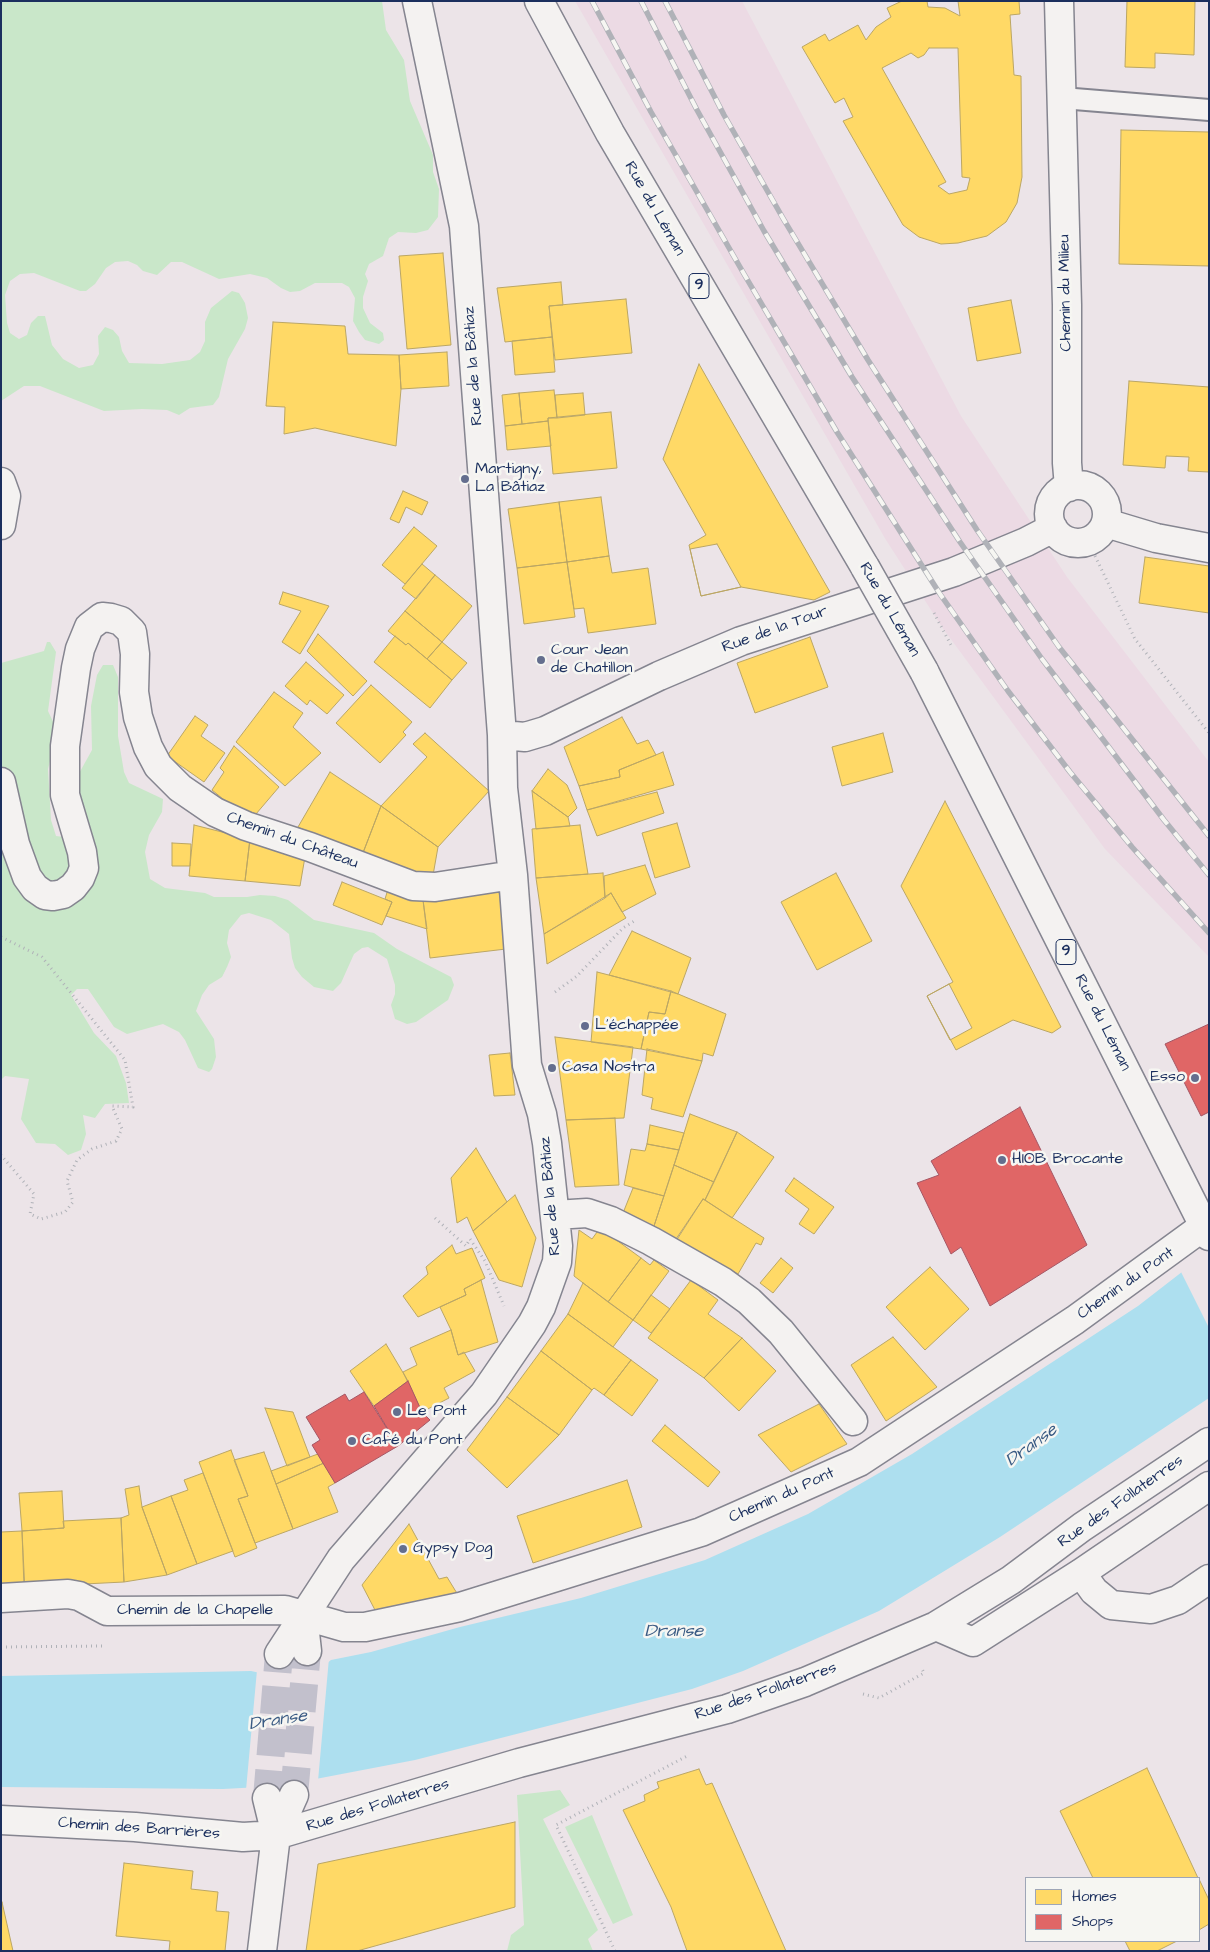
<!DOCTYPE html>
<html>
<head>
<meta charset="utf-8">
<style>
	body { margin:0 }
	#map { position:relative; width:1210px; height:1952px; overflow:hidden; background:#ece4e8; font-family:"Architects Daughter",sans-serif }
	canvas { display:block }
	.frame { position:absolute; inset:0; border:2px solid #1b2f5e; pointer-events:none }
	.legend { position:absolute; left:1025px; top:1877px; width:175px; height:65px; box-sizing:border-box; background:#f6f6f2; border:1px solid #9ea6b7; margin:0; padding:6px 9px; list-style:none; font-size:15px; color:#1b2f5e }
	.legend li { display:flex; align-items:center; gap:10px; height:25px }
	.legend b { width:25px; border:1px solid #9ea6b7 }
</style>
</head>
<body>
<div id="map">
<canvas width="1210" height="1952"></canvas>
<div class="frame"></div>
<ul class="legend">
<li><b style="height:14px;background:#ffd966"></b>Homes</li>
<li><b style="height:14px;background:#e06666"></b>Shops</li>
</ul>
</div>
<script>
const ctx = document.querySelector('canvas').getContext('2d');
ctx.lineJoin = 'round';
function paint(path, color) { ctx.fillStyle = color; ctx.fill(path, 'evenodd'); }
const shape = rows => new Path2D(rows.map(r => 'M' + r).join(''));
function trace(path, color, width, dash) { ctx.strokeStyle = color; ctx.lineWidth = width; ctx.lineCap = dash ? 'butt' : 'round'; ctx.setLineDash(dash || []); ctx.stroke(path); }
function label(font, color, halo, rows, align = 'center') {
  ctx.font = font + ' "Architects Daughter",sans-serif'; ctx.lineWidth = 5; ctx.setLineDash([]); ctx.textBaseline = 'middle'; ctx.strokeStyle = halo; ctx.fillStyle = color; for (const [text, x, y, turn = 0] of rows) {
    ctx.save(); ctx.translate(x, y); ctx.rotate((+turn || 0) * Math.PI / 180); ctx.textAlign = isNaN(turn) ? turn : align; if (halo) ctx.strokeText(text, 0, 0); ctx.fillText(text, 0, 0); ctx.restore();
  }
}
paint(shape([
	[575,1,742,1,961,416,1067,577,1209,762,1209,957,1105,849,942,627,886,540]
]), '#ecdae4');
paint(shape([
	[1,1,382,1,386,30,404,60,410,101,433,155,433,172,439,189,438,217,428,230,416,233,398,232,389,238,383,256,369,264,365,274,368,281,363,297,363,308,370,323,383,333,384,340,379,344,365,340,359,332,353,321,355,298,349,287,342,283,315,283,300,291,290,292,281,288,267,278,250,274,219,279,182,262,171,262,157,275,143,271,137,265,128,261,115,262,106,268,95,284,86,291,80,291,34,273,20,274,10,281,5,295,7,323,10,333,19,339,27,335,31,323,38,316,45,316,52,345,63,359,79,368,93,365,99,354,98,336,105,327,113,330,119,337,122,351,129,363,162,364,190,360,200,352,205,341,205,322,211,308,232,291,239,293,245,303,248,318,245,329,228,359,219,397,213,405,190,408,179,415,167,410,142,409,104,411,40,386,24,386,1,401],
	[47,642,50,642,56,652,48,711,56,728,55,742,48,769,51,820,56,836,64,837,72,786,92,750,91,706,97,675,103,665,113,665,118,677,118,736,124,772,129,783,163,799,162,812,149,835,145,852,150,879,165,888,205,893,214,897,247,897,260,895,275,896,288,900,314,920,374,933,397,949,451,977,454,985,448,1000,416,1022,407,1024,395,1019,391,1005,395,994,395,985,387,959,368,947,362,948,354,954,341,983,333,991,314,987,302,977,295,968,292,958,289,934,271,920,249,913,241,915,229,930,227,943,231,957,227,967,222,977,209,985,202,995,196,1011,214,1039,216,1057,212,1069,209,1072,198,1068,185,1040,179,1032,163,1024,127,1034,114,1027,88,989,77,989,71,995,94,1033,116,1056,126,1083,129,1103,105,1104,95,1118,83,1115,86,1134,81,1150,68,1155,55,1144,36,1143,21,1119,29,1079,5,1076,1,1080,1,663,44,651],
	[560,1790,570,1805,543,1819,598,1930,588,1939,593,1951,507,1951,511,1935,524,1925,517,1795],
	[592,1815,633,1915,613,1924,565,1827]
]), '#c9e7c9');
paint(shape([
	[1209,1251,1209,1398,1000,1537,879,1611,743,1671,692,1689,415,1760,279,1786,223,1789,1,1787,1,1676,251,1671,289,1679,311,1676,331,1660,371,1652,460,1627,581,1598,705,1560,808,1514,912,1454,1138,1306]
]), '#addfef');
paint(shape([
	[1209,1248,1209,1328,1180,1270],
	[329,1658,318,1781,279,1788,246,1790,257,1670,289,1676,310,1674]
]), '#ece4e8');
const homes = shape([
	[902,1,927,1,928,7,945,8,960,16,958,1,1019,1,1020,14,1010,15,1014,75,1021,76,1022,177,1017,203,1006,222,987,236,958,243,941,244,919,237,903,225,843,121,853,117,844,98,835,103,802,47,825,34,829,41,858,25,866,40,876,27,891,17,887,8,902,1],
	[929,48,958,48,962,177,970,178,967,190,949,194,938,186,946,182,882,68,911,53,918,58,924,55,929,48],
	[1127,1,1195,1,1194,55,1155,53,1155,68,1125,67,1127,1],
	[1121,130,1209,132,1209,266,1119,264,1121,130],
	[443,253,451,345,407,349,399,256,443,253],
	[561,282,563,305,549,306,552,337,505,342,497,288,561,282],
	[626,299,632,353,555,360,549,306,626,299],
	[1011,300,1021,353,977,361,968,308,1011,300],
	[273,322,345,326,348,354,399,355,401,389,396,446,315,428,284,434,285,407,266,406,273,322],
	[552,337,555,372,515,375,512,341,552,337],
	[447,352,449,386,401,389,399,355,447,352],
	[699,364,728,415,830,592,814,600,741,587,701,596,689,545,706,535,663,459,699,364],
	[1129,381,1209,387,1209,472,1188,471,1189,457,1166,456,1165,468,1123,465,1129,381],
	[554,390,557,418,548,418,548,421,522,424,519,393,554,390],
	[519,393,522,424,505,426,502,395,519,393],
	[583,393,585,415,557,418,555,395,583,393],
	[611,412,617,468,553,474,548,418,611,412],
	[548,421,551,446,507,450,505,426,548,421],
	[403,491,428,502,422,515,406,507,399,523,390,519,403,491],
	[601,497,609,556,567,562,559,502,601,497],
	[559,502,567,562,517,568,508,509,559,502],
	[414,527,437,546,405,584,382,565,414,527],
	[717,544,741,587,701,596,690,549,717,544],
	[609,556,612,573,648,568,656,624,588,633,584,608,574,609,567,562,609,556],
	[1145,557,1209,566,1209,613,1139,603,1145,557],
	[567,562,575,617,524,624,517,568,567,562],
	[422,564,435,575,416,599,402,588,422,564],
	[435,575,472,606,442,642,405,611,435,575],
	[283,592,329,606,300,654,282,642,301,611,279,604,283,592],
	[405,611,442,642,427,659,408,643,406,645,388,631,405,611],
	[318,634,367,681,353,696,307,651,318,634],
	[395,636,406,645,408,643,452,680,430,708,374,662,395,636],
	[810,637,828,687,755,713,737,663,810,637],
	[442,642,467,663,452,680,427,659,442,642],
	[306,662,344,695,327,714,310,700,307,705,285,686,306,662],
	[371,685,412,722,403,732,406,735,380,763,336,723,371,685],
	[274,692,303,713,293,727,321,753,285,786,236,742,274,692],
	[195,716,208,725,201,736,225,753,204,782,167,756,195,716],
	[622,717,637,744,648,740,656,755,619,770,620,777,579,786,564,747,622,717],
	[425,733,489,791,438,847,381,806,427,757,413,744,425,733],
	[883,733,893,772,842,786,832,747,883,733],
	[234,746,279,787,250,821,212,790,224,772,220,768,234,746],
	[663,752,674,785,587,810,579,786,620,777,619,770,663,752],
	[548,769,567,785,577,808,568,817,532,791,548,769],
	[330,772,381,806,361,858,298,827,330,772],
	[532,791,568,817,570,826,536,829,532,791],
	[657,792,664,813,597,836,587,810,657,792],
	[945,801,1061,1027,1052,1033,1013,1020,956,1050,927,996,953,982,901,886,945,801],
	[381,806,438,847,432,881,361,858,381,806],
	[677,823,690,867,655,878,642,833,677,823],
	[194,825,250,839,245,881,189,876,194,825],
	[580,825,588,874,536,878,532,829,580,825],
	[250,839,306,851,300,886,245,881,250,839],
	[172,843,191,844,190,866,172,866,172,843],
	[645,865,656,894,622,912,611,893,605,898,604,876,645,865],
	[603,873,605,898,544,934,536,878,603,873],
	[836,873,872,941,817,970,781,902,836,873],
	[342,882,392,902,382,925,333,905,342,882],
	[389,886,423,900,427,929,386,916,392,902,385,899,389,886],
	[499,891,506,949,430,958,423,900,499,891],
	[611,893,626,918,547,964,544,934,611,893],
	[632,931,691,958,678,994,609,975,632,931],
	[597,972,671,991,665,1014,649,1012,641,1049,591,1042,597,972],
	[949,984,972,1028,950,1040,927,996,949,984],
	[671,991,726,1014,713,1056,703,1053,702,1061,641,1049,649,1012,665,1014,671,991],
	[555,1037,633,1047,624,1118,566,1120,555,1037],
	[647,1049,702,1061,683,1117,651,1109,653,1098,642,1095,647,1049],
	[510,1053,515,1095,494,1096,489,1055,510,1053],
	[690,1114,737,1132,714,1182,674,1165,690,1114],
	[615,1118,619,1185,575,1187,566,1120,615,1118],
	[650,1125,684,1133,679,1150,647,1144,650,1125],
	[737,1132,774,1157,732,1218,705,1200,737,1132],
	[647,1144,679,1150,664,1196,624,1185,631,1149,645,1151,647,1144],
	[476,1148,507,1202,473,1231,467,1217,457,1223,451,1178,476,1148],
	[674,1165,714,1182,705,1200,703,1199,674,1244,653,1229,674,1165],
	[794,1178,834,1207,814,1234,799,1224,809,1209,785,1191,794,1178],
	[633,1188,664,1196,652,1232,623,1213,633,1188],
	[515,1195,536,1238,522,1287,499,1280,473,1231,515,1195],
	[703,1199,764,1238,761,1245,756,1243,738,1274,676,1239,703,1199],
	[600,1228,641,1258,608,1302,574,1276,579,1230,592,1239,600,1228],
	[452,1245,456,1254,472,1248,485,1278,464,1289,466,1295,418,1317,403,1296,428,1274,426,1267,452,1245],
	[641,1258,650,1265,654,1260,669,1271,633,1320,608,1302,641,1258],
	[781,1258,793,1268,773,1293,760,1283,781,1258],
	[930,1267,969,1309,925,1350,886,1307,930,1267],
	[481,1280,498,1342,458,1355,451,1330,440,1307,466,1295,464,1289,481,1280],
	[691,1280,718,1300,708,1314,742,1338,704,1378,648,1338,691,1280],
	[583,1283,633,1320,613,1347,568,1314,583,1283],
	[651,1295,670,1309,651,1333,633,1320,651,1295],
	[568,1314,631,1360,604,1395,594,1388,592,1390,541,1351,568,1314],
	[451,1330,458,1355,464,1352,475,1371,444,1388,449,1398,422,1412,403,1372,417,1365,410,1348,451,1330],
	[893,1337,937,1387,886,1421,851,1365,893,1337],
	[742,1338,776,1371,739,1411,704,1378,742,1338],
	[386,1344,408,1381,374,1406,350,1371,386,1344],
	[541,1351,592,1390,559,1435,507,1397,541,1351],
	[631,1360,658,1380,632,1416,604,1395,631,1360],
	[507,1397,559,1435,507,1488,467,1450,507,1397],
	[819,1404,847,1444,791,1472,758,1435,819,1404],
	[265,1408,293,1412,310,1457,287,1466,265,1408],
	[665,1425,720,1472,708,1487,652,1441,665,1425],
	[231,1450,248,1496,238,1499,257,1548,235,1557,199,1462,231,1450],
	[264,1452,293,1529,255,1543,238,1499,248,1496,234,1460,264,1452],
	[318,1454,324,1463,276,1484,271,1471,318,1454],
	[324,1463,335,1483,328,1487,338,1512,293,1529,276,1484,324,1463],
	[203,1473,233,1551,197,1564,171,1496,188,1490,184,1480,203,1473],
	[627,1480,642,1527,533,1563,517,1516,627,1480],
	[139,1486,142,1507,167,1575,124,1582,121,1518,129,1515,125,1489,139,1486],
	[62,1491,64,1528,22,1531,19,1493,62,1491],
	[171,1496,197,1564,167,1575,142,1507,171,1496],
	[121,1518,124,1582,24,1587,22,1531,64,1528,63,1521,121,1518],
	[409,1524,439,1579,447,1577,458,1595,375,1610,362,1585,409,1524],
	[22,1531,25,1592,1,1593,1,1532,22,1531],
	[1147,1768,1198,1878,1093,1878,1060,1811,1147,1768],
	[699,1769,706,1785,712,1783,786,1951,687,1951,671,1907,623,1810,645,1801,644,1795,659,1788,657,1782,699,1769],
	[515,1822,515,1907,357,1951,306,1951,318,1864,515,1822],
	[124,1863,193,1871,191,1889,218,1892,216,1911,229,1912,225,1951,169,1951,170,1941,116,1936,124,1863],
	[1199,1879,1209,1900,1209,1924,1199,1930,1199,1879],
	[2,1902,13,1951,1,1951,2,1902],
	[1125,1941,1177,1941,1157,1951,1130,1951,1125,1941]
]);
paint(homes, '#ffd966');
trace(homes, '#bba664', 1);
const shops = shape([
	[1209,1024,1209,1112,1201,1116,1165,1044,1209,1024],
	[1020,1107,1087,1245,990,1306,961,1247,951,1254,917,1183,939,1175,931,1161,1020,1107],
	[408,1381,422,1412,430,1420,398,1446,374,1406,408,1381],
	[364,1392,398,1446,335,1483,312,1445,320,1440,306,1417,345,1394,349,1401,364,1392]
]);
paint(shops, '#e06666');
trace(shops, '#a55664', 1);
trace(shape([
	[294,1795,307,1651],
	[267,1798,279,1654]
]), '#c2c0cc', 28, [28, 14]);
const service = shape([
	[1062,98,1209,110]
]);
const minor = shape([
	[1059,1,1067,305,1067,463,1069,487],
	[1,482,6,496,1,525],
	'1049 514a29 29 0 1 1 58 0a29 29 0 1 1-58 0Z',
	[1106,523,1156,538,1209,548],
	[502,735,525,737,545,731,659,676,741,641,954,572,1026,542,1053,528],
	[1,782,15,844,27,877,35,888,45,895,53,896,63,894,73,887,80,878,84,868,82,852,65,795,65,746,76,668,80,649,89,627,102,617,111,618,121,621,132,632,135,654,134,692,138,717,148,747,158,766,180,788,215,812,246,826,310,847,413,886,435,887,513,875],
	[555,1215,587,1213,611,1221,651,1241,723,1282,749,1301,781,1332,853,1421],
	[1081,1573,1094,1591,1111,1605,1151,1609,1178,1600,1209,1579],
	[1,1598,68,1594,79,1596,107,1611,285,1610,344,1627,365,1627,460,1607,701,1532,859,1462,1075,1320,1204,1226],
	[303,1615,307,1651],
	[936,1626,973,1642,1081,1573,1209,1486],
	[279,1654,341,1559,484,1394,532,1324,541,1307,557,1262,558,1246,547,1143,542,1114,527,1065,513,875,503,788,502,735,464,226,417,1],
	[267,1798,276,1835],
	[1,1820,135,1827,243,1837,276,1835,519,1763,727,1709,805,1682,936,1626,1011,1580,1082,1527,1209,1442],
	[262,1951,276,1835,294,1795]
]);
const primary = shape([
	[539,1,610,133,865,567],
	[924,671,1209,1236]
]);
trace(service, '#858590', 24);
trace(minor, '#858590', 31);
trace(primary, '#858590', 31);
trace(shape([
	[1095,556,1135,639,1209,733],
	[934,613,952,647],
	[1,937,42,957,125,1060,133,1107,112,1106,122,1129,116,1141,92,1149,77,1160,67,1181,73,1202,65,1212,41,1219,30,1214,34,1194,1,1155],
	[555,992,577,976,623,928,636,920],
	[435,1218,466,1246,470,1239,485,1261,504,1306],
	[1,1647,103,1646],
	[863,1694,879,1698,924,1673,921,1667],
	[615,1951,556,1825,689,1755]
]), '#b0b2b8', 3, [1, 4]);
trace(service, '#f4f2f1', 20);
trace(minor, '#f4f2f1', 28);
trace(primary, '#f4f2f1', 28);
const rail = shape([
	[592,1,651,112,744,274,837,432,940,594,1008,691,1070,772,1132,847,1209,933],
	[641,1,697,110,764,231,852,377,960,542,1042,659,1164,820,1209,875],
	[665,1,724,115,784,220,868,360,977,530,1059,647,1209,836]
]);
trace(rail, '#b0b2b8', 5.5);
trace(rail, '#f6f6f2', 4, [11]);
const primaryBridge = shape([
	[865,567,924,671]
]);
trace(primaryBridge, '#858590', 31, []);
trace(primaryBridge, '#f4f2f1', 28);
for (const [x, y, r, color] of [
	[465,479,5,"#646e8e"],
	[541,660,5,"#646e8e"],
	[585,1026,5,"#646e8e"],
	[552,1068,5,"#646e8e"],
	[1195,1078,5,"#646e8e"],
	[1002,1160,5,"#646e8e"],
	[397,1412,5,"#646e8e"],
	[352,1441,5,"#646e8e"],
	[403,1549,5,"#646e8e"]
]) { const dot = new Path2D(); dot.arc(x, y, r, 0, 2 * Math.PI); ctx.fillStyle = color; ctx.fill(dot); trace(dot, '#f6f6f2', 2); }
for (const [x, y, w] of [
	[699,286,20],
	[1066,952,20]
]) { const box = new Path2D(); box.roundRect(x - w / 2, y - 12.5, w, 25, 4); ctx.fillStyle = '#f6f6f2'; ctx.fill(box); trace(box, '#1b2f5e', 1); }
label('bold 15px', '#1b2f5e', null, [
	["9",699,286],
	["9",1066,952]
]);
label('16px', '#1b2f5e', '#f6f6f2', [
	["Rue du Léman",654,209,60],
	["Chemin du Milieu",1066,293,-91],
	["Rue de la Bâtiaz",474,366,-94],
	["Rue du Léman",889,610,60],
	["Rue de la Tour",775,630,-20],
	["Chemin du Château",292,841,20],
	["Rue du Léman",1102,1023,63],
	["Rue de la Bâtiaz",551,1196,-95],
	["Chemin du Pont",1126,1284,-35],
	["Chemin du Pont",782,1496,-24],
	["Rue des Follaterres",1121,1502,-35],
	["Chemin de la Chapelle",195,1611],
	["Rue des Follaterres",766,1692,-19],
	["Rue des Follaterres",378,1806,-17],
	["Chemin des Barrières",139,1829,4]
]);
label('16px', '#1b2f5e', '#f6f6f2', [
	["Martigny,",475,470],
	["La Bâtiaz",475,488],
	["Cour Jean",551,651],
	["de Chatillon",551,669],
	["L'échappée",595,1026],
	["Casa Nostra",562,1068],
	["Esso",1185,1078,"right"],
	["HIOB Brocante",1012,1160],
	["Le Pont",407,1412],
	["Café du Pont",362,1441],
	["Gypsy Dog",413,1549]
], 'left');
label('italic 18px', '#395a83', '#f6f6f2', [
	["Dranse",1032,1446,-36],
	["Dranse",674,1632],
	["Dranse",278,1721,-9]
]);
</script>
</body>
</html>
